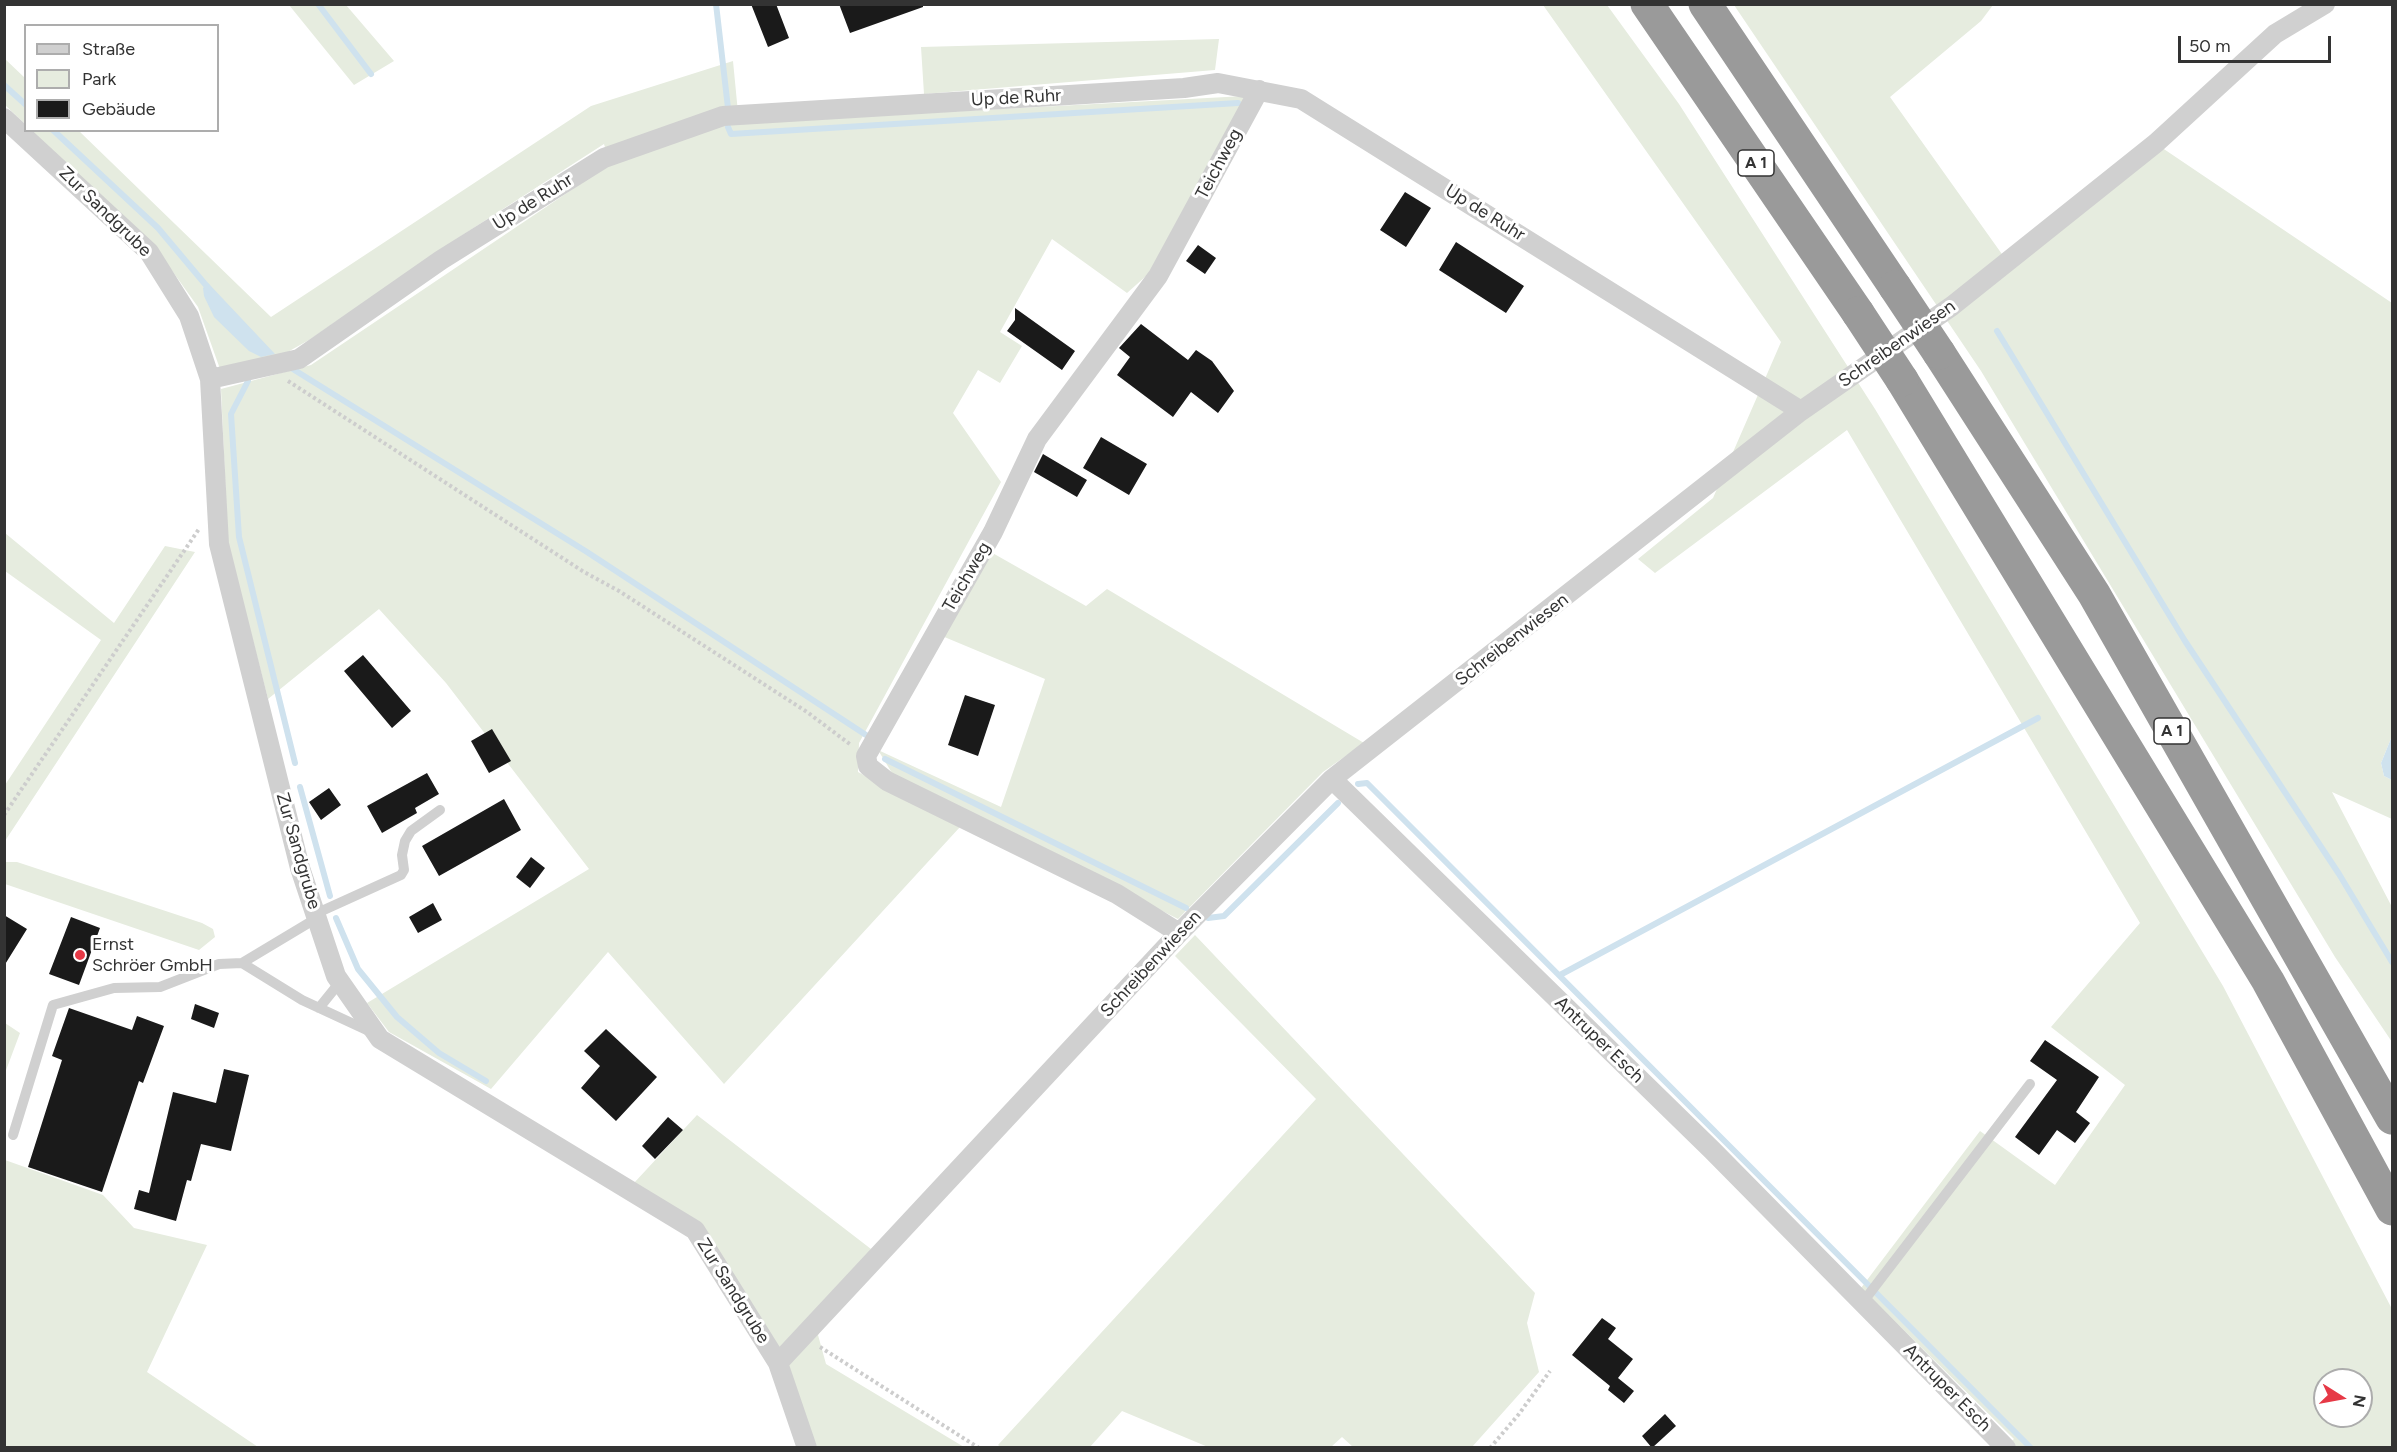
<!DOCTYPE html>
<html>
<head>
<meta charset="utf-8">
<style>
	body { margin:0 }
	#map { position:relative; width:2397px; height:1452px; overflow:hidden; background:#fff; font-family:Figtree,sans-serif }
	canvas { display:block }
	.frame { position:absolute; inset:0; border:6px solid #333; pointer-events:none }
	.legend { position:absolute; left:24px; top:24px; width:195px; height:108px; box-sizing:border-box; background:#fff; border:2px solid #adadad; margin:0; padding:8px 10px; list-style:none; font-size:18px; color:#333 }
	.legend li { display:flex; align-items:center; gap:12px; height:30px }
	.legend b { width:30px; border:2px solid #adadad }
	.north { position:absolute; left:2313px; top:1368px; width:60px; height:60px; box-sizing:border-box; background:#fff; border:2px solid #adadad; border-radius:50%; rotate:101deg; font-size:16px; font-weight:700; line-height:24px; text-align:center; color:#333 }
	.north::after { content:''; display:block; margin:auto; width:21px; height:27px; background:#e63946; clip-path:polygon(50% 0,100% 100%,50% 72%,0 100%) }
	.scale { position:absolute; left:2178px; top:36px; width:153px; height:27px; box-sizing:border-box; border:3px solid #333; border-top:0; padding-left:8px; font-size:18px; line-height:21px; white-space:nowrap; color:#333; -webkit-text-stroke:4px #fff; paint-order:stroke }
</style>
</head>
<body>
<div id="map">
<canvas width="2397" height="1452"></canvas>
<div class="frame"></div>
<ul class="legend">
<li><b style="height:8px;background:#d0d0d0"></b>Straße</li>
<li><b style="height:16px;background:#e6ecdf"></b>Park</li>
<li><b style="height:16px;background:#1a1a1a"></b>Gebäude</li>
</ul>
<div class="north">N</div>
<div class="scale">50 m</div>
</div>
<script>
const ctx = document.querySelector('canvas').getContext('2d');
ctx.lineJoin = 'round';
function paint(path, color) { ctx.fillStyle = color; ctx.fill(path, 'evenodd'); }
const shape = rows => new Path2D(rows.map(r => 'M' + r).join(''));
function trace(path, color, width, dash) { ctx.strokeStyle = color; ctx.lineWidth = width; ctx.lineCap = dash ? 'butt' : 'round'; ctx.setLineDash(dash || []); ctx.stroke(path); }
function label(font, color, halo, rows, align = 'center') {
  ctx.font = font + ' Figtree,sans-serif'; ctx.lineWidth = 6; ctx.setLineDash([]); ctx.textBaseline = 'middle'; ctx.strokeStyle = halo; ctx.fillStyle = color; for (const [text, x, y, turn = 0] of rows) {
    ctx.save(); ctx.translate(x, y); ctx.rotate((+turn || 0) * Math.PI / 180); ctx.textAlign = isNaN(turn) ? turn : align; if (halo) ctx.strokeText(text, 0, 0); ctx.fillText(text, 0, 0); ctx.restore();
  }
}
paint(shape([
	[289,5,346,5,394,61,354,85],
	[1543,5,1607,5,1679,104,1875,409,2223,986,2392,1309,2392,1447,2005,1447,2014,1439,1861,1288,1980,1131,2055,1185,2125,1085,2051,1027,2140,923,1847,430,1655,573,1638,559,1713,498,1781,342],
	[2325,1380,2361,1380,2361,1416,2325,1416],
	[1734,5,1993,5,1981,21,1890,97,2004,257,2149,139,2392,303,2392,736,2381,763,2384,776,2392,780,2392,819,2332,792,2392,907,2392,1042,2335,957,1981,371],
	[1219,39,1215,70,924,94,921,47],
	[4,58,25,78,25,124,5,105],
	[733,61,739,123,1245,96,1154,269,1127,293,1052,239,1000,332,1022,346,1000,383,978,370,953,413,1001,482,859,743,858,772,960,827,724,1084,608,952,491,1089,389,1032,367,1003,589,869,446,683,379,609,268,699,228,544,221,389,311,365,610,164,604,144,458,238,309,340,284,354,220,369,198,307,153,244,32,131,79,131,271,317,591,106],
	[5,533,114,623,165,546,195,552,5,841,5,785,101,640,5,571],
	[989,551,1086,606,1107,589,1364,743,1323,772,1178,919,892,773,878,750,1001,807,1045,679,942,636],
	[5,862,17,862,202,923,213,929,215,937,199,950,5,884],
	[1195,935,1535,1293,1527,1323,1539,1372,1472,1447,1353,1447,1342,1437,1331,1447,1208,1447,1122,1411,1090,1447,1002,1448,998,1445,1316,1099,1175,956],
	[5,1023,20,1033,5,1073],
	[697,1115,871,1249,818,1335,826,1364,964,1447,817,1447,779,1351,701,1227,634,1183],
	[5,1160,103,1195,134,1228,207,1245,147,1372,258,1447,5,1447]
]), '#e6ecdf');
paint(shape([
	[208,283,275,354,261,357,249,351,214,317,204,296,203,288],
	[2392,736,2392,780,2384,776,2381,763]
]), '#cfe2ee');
trace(shape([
	[318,4,371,74],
	[716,4,728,108],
	[4,85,26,105],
	[728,127,731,134,1238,103],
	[53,130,158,228,210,290],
	[1997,331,2185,641,2339,874,2392,962],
	[288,366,587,552,866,735],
	[248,381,231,414,239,537,295,763],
	[885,759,1186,908],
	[1358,784,1367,783,2031,1448],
	[300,787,330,896],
	[336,918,358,969,397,1017,439,1053,486,1081],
	[1208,918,1224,916,1338,803],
	[1560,975,2038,718]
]), '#cfe2ee', 6);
paint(shape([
	[751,4,776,4,789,38,768,47],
	[839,4,923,4,923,7,850,33],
	[1405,192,1431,208,1406,247,1380,230],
	[1456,242,1524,286,1506,313,1439,270],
	[1198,245,1216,258,1205,274,1186,261],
	[1015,308,1075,351,1062,370,1007,331,1015,320],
	[1141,324,1188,360,1196,350,1212,361,1234,391,1218,413,1191,392,1173,417,1117,375,1130,357,1119,348],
	[1101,437,1147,464,1129,495,1083,468],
	[1043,454,1087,480,1077,497,1034,472],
	[363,655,411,711,392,728,344,671],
	[965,695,995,705,978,756,948,745],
	[492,729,511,761,489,773,471,741],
	[427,773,439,794,415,808,417,813,382,833,367,806],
	[329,788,341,805,321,820,309,802],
	[504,799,521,830,439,876,422,846],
	[531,857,545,868,530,888,516,877],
	[433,903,442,920,418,933,409,917],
	[4,915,27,929,4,966],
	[71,917,100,928,79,985,49,974],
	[195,1004,219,1013,214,1028,191,1019],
	[69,1008,132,1030,137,1016,164,1026,143,1083,139,1081,102,1192,28,1167,62,1060,52,1056],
	[606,1029,657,1077,616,1121,581,1088,600,1066,584,1051],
	[2045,1040,2099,1077,2076,1112,2090,1123,2075,1143,2057,1130,2039,1155,2015,1137,2057,1080,2030,1061],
	[224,1069,249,1075,231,1151,201,1144,191,1181,187,1180,176,1221,134,1209,139,1190,149,1193,173,1092,216,1103],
	[668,1117,683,1130,655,1159,642,1146],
	[1602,1318,1616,1328,1608,1339,1633,1359,1618,1378,1634,1391,1624,1403,1608,1390,1610,1386,1572,1355],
	[1665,1414,1676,1426,1652,1448,1642,1436]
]), '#1a1a1a');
trace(shape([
	[288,381,584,572,619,591,807,712,851,745],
	[4,815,199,529],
	[820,1347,979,1448],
	[1490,1448,1519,1414,1550,1371]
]), '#cdcdcd', 4, [3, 3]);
trace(shape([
	[315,914,401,875,404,870,402,855,405,841,411,831,440,810],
	[242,963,302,1000,371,1032],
	[319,1008,340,982],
	[13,1135,53,1005,114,988,160,987,219,964,242,963,317,918],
	[1863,1302,2030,1084]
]), '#d0d0d0', 10);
trace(shape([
	[4,118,149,252,189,316,210,379,219,544,300,868,336,976,380,1039,695,1230,778,1363,807,1448],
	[210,379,299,359,441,260,604,158,723,116,1184,88,1218,83,1301,99,1801,411],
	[1332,779,1712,1150,2006,1448],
	[1179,933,1117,894,887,781,868,766,866,756,993,532,1037,439,1158,276,1259,90],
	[778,1363,1179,933,1332,779,1801,411,1952,306,2156,143,2275,34,2325,4]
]), '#d0d0d0', 20);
trace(shape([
	[1647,4,1858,313],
	[1705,4,1895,287],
	[1939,353,2094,594,2392,1118],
	[1902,380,2268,981,2392,1209]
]), '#9a9a9a', 33);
trace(shape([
	[1895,287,1939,353],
	[1858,313,1902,380]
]), '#9a9a9a', 33);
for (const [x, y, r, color] of [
	[80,955,6,"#e63946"]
]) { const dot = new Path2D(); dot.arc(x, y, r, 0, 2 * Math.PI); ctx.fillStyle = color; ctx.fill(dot); trace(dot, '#fff', 2); }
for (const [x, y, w] of [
	[1756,163,36],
	[2172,731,36]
]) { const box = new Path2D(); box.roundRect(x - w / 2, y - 13, w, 26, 4.5); ctx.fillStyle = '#fff'; ctx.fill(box); trace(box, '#333', 1.5); }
label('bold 16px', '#333', null, [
	["A 1",1756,163],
	["A 1",2172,731]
]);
label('18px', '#333', '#fff', [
	["Up de Ruhr",1016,98,-3],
	["Teichweg",1219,164,-62],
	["Up de Ruhr",533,202,-32],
	["Zur Sandgrube",105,212,44],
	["Up de Ruhr",1485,213,32],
	["Schreibenwiesen",1897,344,-35],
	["Teichweg",967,577,-60],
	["Schreibenwiesen",1512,640,-38],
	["Zur Sandgrube",298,851,74],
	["Schreibenwiesen",1151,964,-47],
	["Antruper Esch",1599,1040,44],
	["Zur Sandgrube",733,1291,58],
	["Antruper Esch",1947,1388,45]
]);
label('18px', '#333', '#fff', [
	["Ernst",92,945],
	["Schröer GmbH",92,966]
], 'left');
</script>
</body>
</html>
